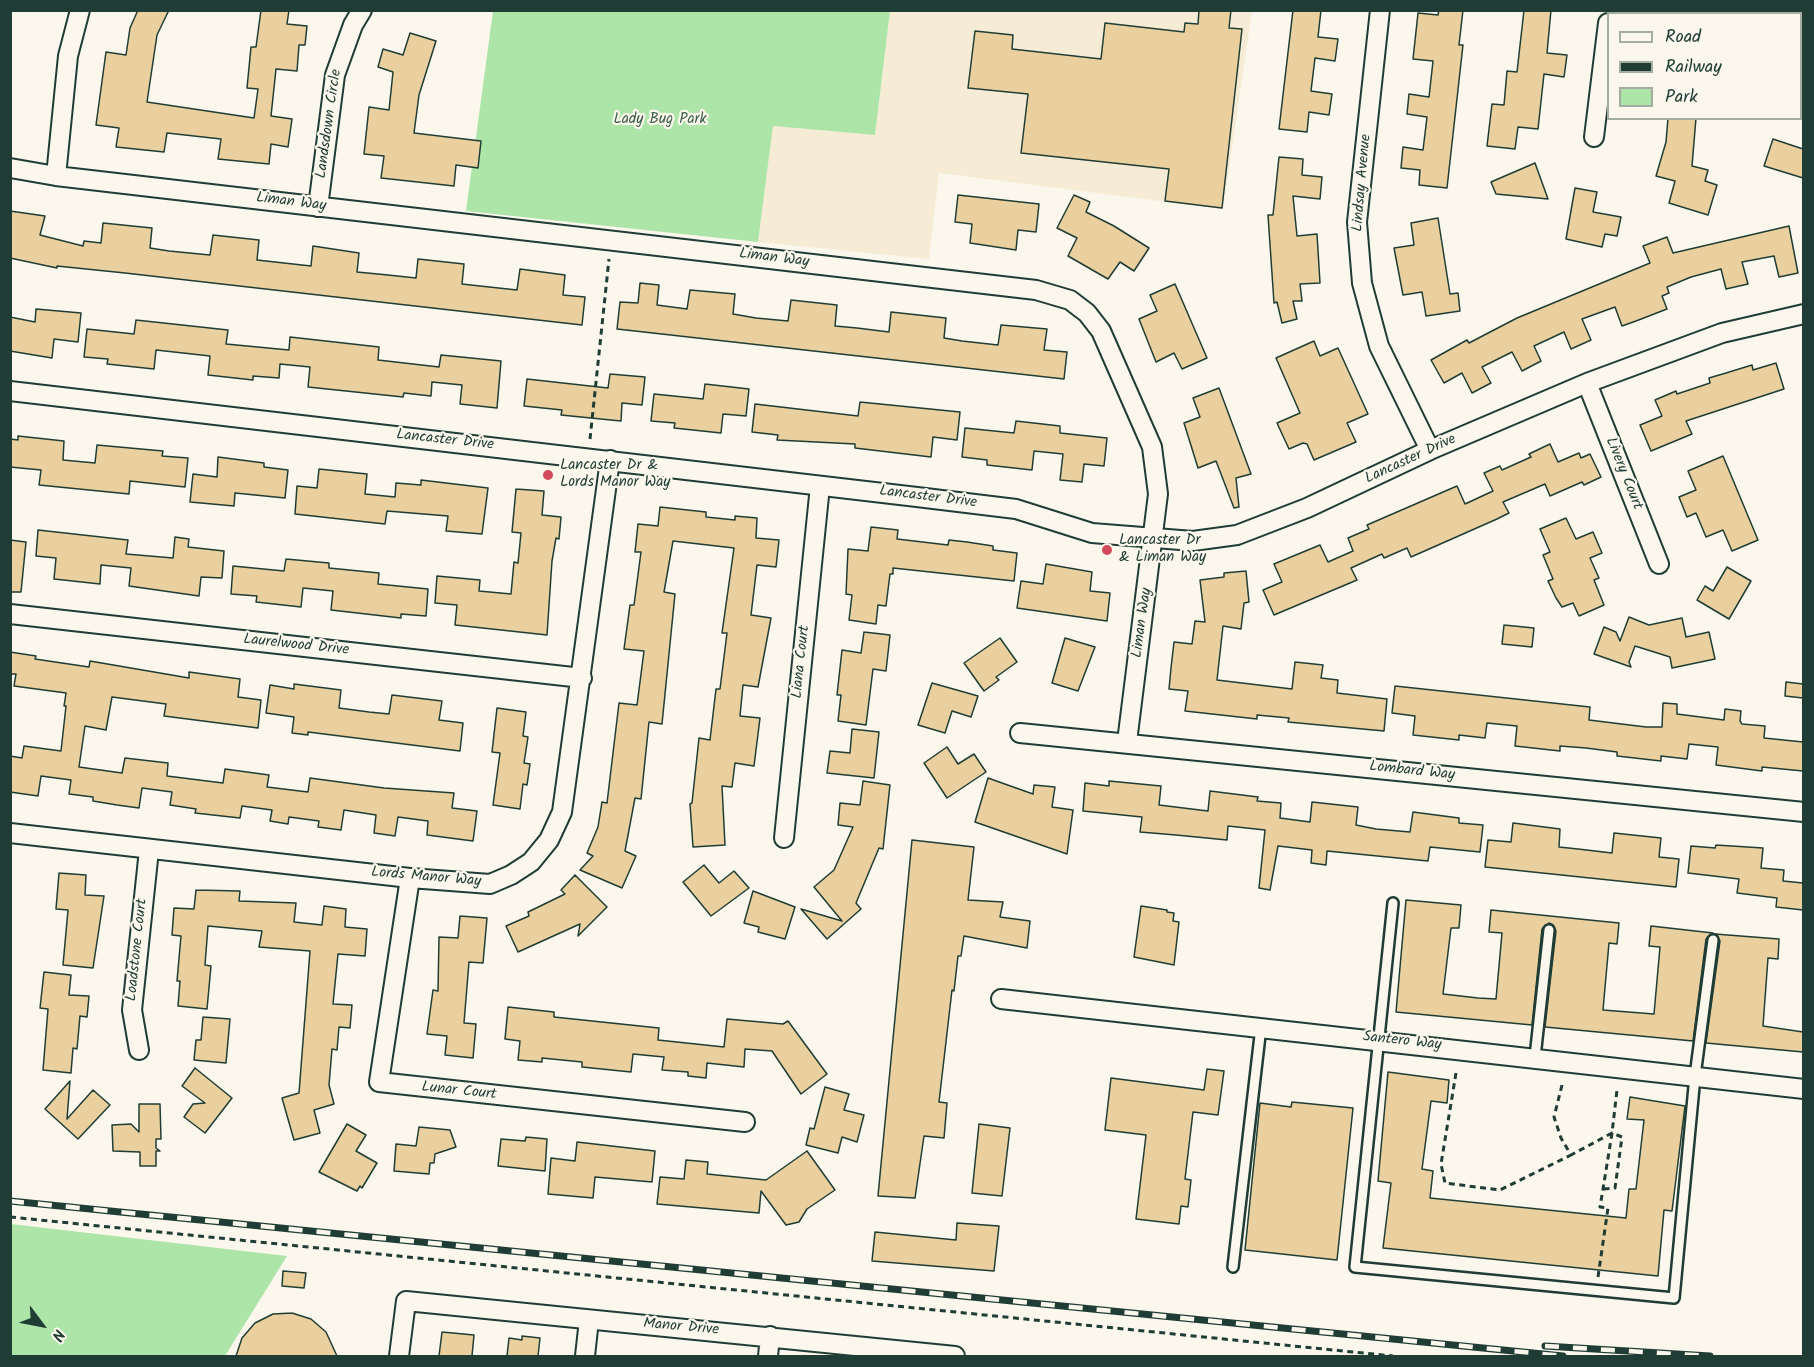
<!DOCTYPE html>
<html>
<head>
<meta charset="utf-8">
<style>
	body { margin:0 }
	#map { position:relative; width:1814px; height:1367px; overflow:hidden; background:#fbf7ec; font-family:Kalam,sans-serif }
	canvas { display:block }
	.frame { position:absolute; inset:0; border:12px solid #1f3d34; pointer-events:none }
	.legend { position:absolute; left:1607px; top:12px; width:195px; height:108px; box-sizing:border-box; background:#fbf7ec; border:2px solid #a3ada2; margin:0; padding:8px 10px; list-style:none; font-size:18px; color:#1f3d34 }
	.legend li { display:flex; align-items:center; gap:12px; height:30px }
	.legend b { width:30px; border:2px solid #a3ada2 }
	.north { position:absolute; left:12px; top:1295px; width:60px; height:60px; -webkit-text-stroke:4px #fbf7ec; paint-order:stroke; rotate:122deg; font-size:16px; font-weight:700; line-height:24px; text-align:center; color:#1f3d34 }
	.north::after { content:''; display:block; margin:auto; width:21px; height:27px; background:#1f3d34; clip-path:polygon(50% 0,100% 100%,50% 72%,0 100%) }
</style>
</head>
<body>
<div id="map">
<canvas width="1814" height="1367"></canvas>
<div class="frame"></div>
<ul class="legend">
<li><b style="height:8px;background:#fbf7ec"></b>Road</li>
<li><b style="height:8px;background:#1f3d34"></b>Railway</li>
<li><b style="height:16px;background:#ade5a9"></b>Park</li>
</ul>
<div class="north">N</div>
</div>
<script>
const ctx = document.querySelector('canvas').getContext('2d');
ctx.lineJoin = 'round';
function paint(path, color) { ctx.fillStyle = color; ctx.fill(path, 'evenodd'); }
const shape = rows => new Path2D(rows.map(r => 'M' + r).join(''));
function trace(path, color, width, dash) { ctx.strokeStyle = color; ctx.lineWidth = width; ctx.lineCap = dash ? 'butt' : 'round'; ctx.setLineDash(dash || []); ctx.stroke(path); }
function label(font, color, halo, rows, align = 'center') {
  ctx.font = font + ' Kalam,sans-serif'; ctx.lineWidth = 4.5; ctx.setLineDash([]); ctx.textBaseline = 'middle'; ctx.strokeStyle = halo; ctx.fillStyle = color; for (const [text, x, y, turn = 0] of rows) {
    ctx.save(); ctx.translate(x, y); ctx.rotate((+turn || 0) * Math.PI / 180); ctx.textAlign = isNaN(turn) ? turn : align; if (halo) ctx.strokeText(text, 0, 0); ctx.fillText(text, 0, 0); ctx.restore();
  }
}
paint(shape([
	[890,11,1252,11,1223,209,939,173,929,259,758,242,773,126,875,135]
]), '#f6ebd5');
paint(shape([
	[493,11,890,11,875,135,773,126,758,242,466,211],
	[11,1224,287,1256,225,1356,11,1356]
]), '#ade5a9');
const building = shape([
	[138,10,169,10,157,35,147,102,254,118,258,89,247,88,251,47,256,47,261,10,289,10,287,24,307,26,305,45,299,45,297,71,276,69,271,116,292,119,288,147,271,144,269,164,218,159,221,139,167,133,164,152,116,147,119,128,96,125,106,52,126,55,130,28,138,10],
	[1199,10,1231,10,1229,28,1242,29,1222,208,1165,201,1169,169,1021,153,1028,94,968,88,975,31,1013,35,1012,49,1101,59,1105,23,1184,32,1185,23,1198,24,1199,10],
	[1293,10,1321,10,1318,37,1338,39,1335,61,1315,58,1311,91,1332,94,1329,115,1309,112,1307,132,1279,129,1293,10],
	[1439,10,1463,10,1459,45,1463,45,1447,188,1419,185,1420,170,1401,168,1403,147,1423,150,1427,117,1407,114,1409,94,1429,97,1433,61,1413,59,1418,13,1438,15,1439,10],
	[1524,10,1551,10,1547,53,1567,55,1564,77,1544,74,1538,129,1518,127,1515,149,1487,146,1492,104,1504,105,1507,71,1517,72,1524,10],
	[410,33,436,41,419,95,414,133,481,141,478,168,456,165,454,186,381,178,384,156,364,154,369,107,389,110,393,72,378,67,383,49,403,55,410,33],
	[1668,118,1696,118,1692,166,1708,170,1705,181,1717,185,1708,215,1669,203,1675,181,1656,176,1666,142,1668,118],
	[1773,139,1803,149,1803,178,1764,166,1773,139],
	[1279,157,1303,159,1302,175,1322,177,1320,199,1293,196,1297,236,1317,234,1320,283,1300,284,1302,301,1293,301,1297,319,1282,323,1277,302,1274,303,1268,215,1273,215,1279,157],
	[1535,163,1548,199,1496,194,1491,182,1535,163],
	[1575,188,1597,192,1593,212,1621,217,1617,236,1605,234,1602,247,1566,239,1575,188],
	[958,195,1039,204,1036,232,1018,230,1016,250,970,243,972,224,955,222,958,195],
	[1074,195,1090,202,1086,212,1114,226,1149,248,1134,271,1120,262,1108,279,1068,256,1077,238,1057,228,1074,195],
	[10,211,45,216,40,235,83,246,84,241,101,243,103,223,152,228,150,248,169,251,210,255,213,235,259,240,257,260,311,266,313,246,359,253,357,272,388,275,416,278,418,259,464,264,462,284,480,286,517,290,520,269,565,275,563,295,585,297,582,325,125,273,57,266,57,268,10,258,10,211],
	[1438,218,1450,294,1458,293,1460,311,1426,316,1422,292,1403,295,1394,248,1414,245,1411,223,1438,218],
	[1789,226,1798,273,1779,277,1774,256,1742,262,1748,284,1726,289,1721,269,1691,277,1667,287,1669,293,1662,296,1667,309,1636,321,1622,326,1615,307,1582,319,1591,340,1571,349,1564,332,1534,346,1541,361,1522,371,1512,352,1482,367,1491,383,1472,393,1462,373,1444,383,1431,360,1467,340,1469,343,1517,318,1650,263,1643,246,1667,237,1673,253,1789,226],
	[640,283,659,285,657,305,687,309,690,290,735,294,733,314,756,318,788,321,791,300,837,305,835,326,857,328,889,332,891,312,946,318,944,338,962,341,998,345,1001,325,1047,329,1044,350,1067,352,1064,379,617,329,620,302,638,303,640,283],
	[1175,284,1207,358,1182,369,1174,353,1156,362,1139,319,1157,311,1150,295,1175,284],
	[36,309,81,313,78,342,54,339,52,358,10,351,10,317,35,322,36,309],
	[136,320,228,330,226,344,289,350,290,337,379,347,378,360,439,367,441,355,501,361,497,408,460,404,462,385,432,382,431,396,404,393,403,397,308,387,310,367,280,364,279,378,253,376,253,380,208,375,210,356,156,350,154,369,107,364,108,359,84,357,87,329,134,334,136,320],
	[1314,341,1320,356,1338,348,1368,414,1347,423,1356,442,1314,460,1307,444,1303,443,1289,449,1277,423,1300,413,1276,358,1314,341],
	[1776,363,1784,389,1686,421,1692,434,1651,451,1640,425,1662,416,1655,400,1676,391,1677,394,1710,383,1709,378,1726,373,1752,365,1753,370,1776,363],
	[610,374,645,377,642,405,622,403,621,421,561,415,562,410,524,406,527,379,608,388,610,374],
	[705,384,749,389,746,416,723,414,721,433,674,428,675,423,651,421,654,394,703,399,705,384],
	[1219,388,1251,474,1236,478,1239,507,1234,508,1216,461,1198,468,1184,423,1200,417,1193,398,1219,388],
	[860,402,960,412,957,440,933,437,931,457,855,448,855,444,777,440,778,435,752,432,755,404,858,416,860,402],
	[1016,421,1060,426,1060,433,1107,438,1104,466,1084,464,1082,482,1060,480,1063,454,1034,451,1032,470,987,465,987,460,962,457,965,428,1014,433,1016,421],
	[18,436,64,441,63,460,95,463,97,445,163,451,162,456,188,458,185,487,130,481,129,494,39,485,41,470,10,467,10,439,18,440,18,436],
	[1550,444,1558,462,1579,453,1581,458,1590,454,1601,477,1584,485,1582,482,1550,496,1545,484,1503,502,1509,513,1497,519,1411,557,1407,548,1384,558,1382,554,1351,568,1357,580,1274,615,1263,590,1282,582,1274,564,1320,545,1328,562,1353,551,1348,538,1369,529,1367,525,1457,486,1465,504,1493,491,1484,473,1500,466,1502,470,1531,457,1529,454,1550,444],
	[1723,456,1758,540,1732,551,1723,530,1706,537,1696,513,1687,517,1679,497,1696,490,1688,471,1723,456],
	[218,457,264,463,264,467,288,470,285,498,235,493,234,506,190,502,193,474,217,477,218,457],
	[319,469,367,474,365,494,395,497,396,483,421,485,421,480,488,488,482,534,446,531,448,516,387,511,385,524,295,514,297,486,317,488,319,469],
	[516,489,544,491,542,515,561,517,559,539,556,538,552,561,547,635,455,625,457,605,435,603,437,576,480,580,479,591,511,594,514,562,518,563,521,533,512,532,516,489],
	[660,507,706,512,706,517,735,520,735,516,757,518,756,538,779,540,776,567,757,565,751,615,771,618,758,687,743,685,740,716,760,718,754,766,735,763,732,787,722,786,725,845,693,847,690,804,692,803,699,738,710,740,716,689,720,689,727,633,722,633,734,548,673,541,664,592,675,594,662,724,649,722,641,799,635,798,625,851,636,856,622,888,580,870,593,856,587,853,598,827,602,802,607,803,619,703,637,705,644,651,624,649,630,605,634,605,641,552,635,552,638,524,658,526,660,507],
	[1566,518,1576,539,1593,532,1602,553,1590,558,1599,578,1594,580,1604,605,1579,616,1573,603,1562,607,1556,598,1548,581,1553,579,1543,555,1550,552,1540,529,1566,518],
	[871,527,898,530,897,539,948,545,949,540,967,542,993,546,993,550,1017,553,1014,581,893,568,893,574,890,574,886,606,878,605,876,624,849,620,852,595,846,594,848,549,868,551,871,527],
	[38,530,128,540,126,554,173,558,175,537,189,539,188,547,224,551,222,578,201,577,199,596,129,586,131,568,101,565,100,584,54,579,56,558,36,556,38,530],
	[10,540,26,542,21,592,10,592,10,540],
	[286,559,329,563,329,568,379,573,378,584,428,589,426,616,401,614,401,618,331,610,333,591,303,588,301,607,256,602,257,596,231,594,233,566,284,571,286,559],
	[1046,564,1092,572,1090,591,1110,593,1107,621,1017,608,1021,581,1043,584,1046,564],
	[1727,567,1751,581,1729,619,1697,600,1705,586,1713,591,1727,567],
	[1246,571,1249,602,1244,603,1241,629,1223,626,1217,680,1292,689,1295,662,1323,665,1321,678,1338,680,1337,693,1387,699,1384,731,1288,722,1289,718,1257,715,1257,719,1185,711,1188,691,1169,689,1171,668,1174,642,1192,644,1195,621,1205,622,1200,580,1224,577,1224,573,1246,571],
	[1629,617,1649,625,1682,618,1686,637,1709,632,1715,659,1672,668,1670,657,1635,646,1629,662,1631,667,1594,654,1604,627,1616,632,1620,641,1629,617],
	[1504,625,1534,628,1532,647,1502,644,1504,625],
	[864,632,890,635,886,671,873,669,866,725,838,721,841,695,837,695,842,650,861,653,864,632],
	[1000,638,1017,662,996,677,999,680,984,691,964,663,1000,638],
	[1065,638,1095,647,1078,691,1052,683,1065,638],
	[10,652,36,656,35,659,89,667,90,661,189,678,189,672,240,679,238,697,261,700,258,728,164,716,166,704,112,697,106,730,85,726,79,767,122,773,125,758,168,763,167,776,223,783,225,769,269,775,267,787,308,792,310,778,384,788,454,793,452,808,477,811,473,841,427,835,428,821,398,817,395,836,374,833,376,815,344,810,341,830,318,827,319,821,289,817,288,824,270,821,272,810,242,806,240,818,195,813,196,809,170,805,172,792,142,788,139,808,117,805,93,801,93,797,69,794,71,780,41,776,38,796,10,792,10,756,22,758,24,746,61,751,66,706,64,706,66,693,14,686,16,674,10,674,10,652],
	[1786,682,1803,684,1803,698,1785,696,1786,682],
	[932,683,978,696,971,717,952,711,945,733,918,725,932,683],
	[294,684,341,690,339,708,369,712,389,714,392,695,442,701,439,720,463,723,460,751,308,732,308,735,292,733,294,717,266,713,270,685,294,689,294,684],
	[1395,686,1590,707,1589,720,1646,727,1662,727,1663,703,1677,704,1677,714,1724,720,1725,709,1741,711,1740,721,1742,724,1765,726,1764,738,1803,742,1803,771,1762,767,1762,771,1716,765,1718,747,1689,744,1687,759,1661,756,1661,761,1617,756,1617,752,1586,748,1560,746,1560,751,1515,746,1517,726,1487,723,1485,738,1459,735,1459,740,1413,735,1415,716,1392,713,1395,686],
	[497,708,526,712,523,736,528,737,524,763,530,764,527,785,523,784,520,809,493,805,500,753,492,752,497,708],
	[852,729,879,732,874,778,827,773,830,751,850,753,852,729],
	[947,747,958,764,974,754,986,772,947,798,924,763,947,747],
	[988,778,1033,794,1034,785,1055,787,1052,807,1073,810,1067,854,975,822,988,778],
	[863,781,890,785,883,849,879,848,856,903,861,909,827,939,801,909,842,921,814,887,834,870,853,827,838,825,840,803,860,805,863,781],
	[1109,781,1161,786,1159,805,1208,811,1210,791,1258,797,1257,801,1281,803,1280,818,1310,822,1312,802,1358,807,1356,825,1376,829,1410,832,1413,812,1459,818,1459,823,1483,825,1480,852,1430,847,1428,861,1327,851,1326,865,1311,863,1312,850,1278,846,1270,890,1259,888,1265,830,1228,826,1227,840,1176,835,1140,832,1142,817,1083,811,1085,783,1109,786,1109,781],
	[1513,823,1560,829,1559,847,1578,849,1612,853,1614,833,1661,838,1659,857,1679,859,1676,887,1485,867,1488,840,1511,842,1513,823],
	[912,840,974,847,968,900,1003,902,1000,917,1030,921,1027,948,964,936,961,956,958,956,954,991,952,990,939,1102,947,1103,944,1138,924,1136,915,1198,878,1196,912,840],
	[1716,845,1763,848,1761,868,1784,870,1783,881,1803,883,1803,910,1776,907,1777,898,1737,893,1739,879,1688,873,1691,846,1715,848,1716,845],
	[704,865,719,883,734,871,749,888,711,916,683,882,704,865],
	[59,873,86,875,85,895,104,896,93,968,63,965,68,910,56,909,59,873],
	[575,875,607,907,578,936,580,924,518,952,506,926,529,916,528,912,565,894,561,890,575,875],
	[196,890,240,891,239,901,296,903,294,922,322,925,324,906,346,909,345,927,367,929,365,956,338,954,333,1004,352,1005,350,1028,339,1027,337,1050,332,1049,329,1085,334,1104,314,1110,320,1133,294,1140,282,1098,299,1093,310,951,259,947,262,931,208,926,205,965,211,966,207,1009,178,1006,180,981,177,981,181,936,172,935,174,908,194,909,196,890],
	[753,891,795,907,785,939,758,932,759,927,744,923,753,891],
	[1406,900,1461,905,1459,928,1451,928,1443,994,1478,998,1496,999,1502,933,1489,932,1491,910,1619,923,1617,944,1609,943,1603,1010,1654,1014,1660,947,1649,946,1651,926,1713,933,1706,939,1693,1041,1545,1027,1556,931,1553,925,1549,923,1542,929,1532,1025,1396,1012,1406,900],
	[1141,906,1167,910,1167,912,1174,913,1173,921,1179,922,1174,965,1134,957,1141,906],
	[460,916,487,918,483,963,469,962,464,1023,476,1024,473,1058,445,1055,447,1036,427,1034,433,990,438,991,439,937,458,938,460,916],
	[1715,934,1779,939,1778,959,1768,958,1763,1026,1803,1032,1803,1052,1706,1043,1720,941,1715,934],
	[44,972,71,975,69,995,89,996,87,1017,80,1016,77,1049,73,1048,71,1073,43,1070,48,1009,40,1008,44,972],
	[508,1007,554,1012,554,1017,659,1028,658,1040,724,1047,727,1019,783,1024,788,1021,827,1074,801,1094,772,1051,745,1049,744,1067,707,1063,706,1078,688,1076,688,1072,662,1070,664,1057,633,1054,631,1072,582,1067,582,1062,542,1058,542,1062,518,1060,520,1041,505,1039,508,1007],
	[203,1017,230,1019,226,1063,194,1060,196,1040,201,1040,203,1017],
	[195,1068,232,1098,205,1133,184,1117,193,1104,205,1103,182,1086,195,1068],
	[1207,1069,1224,1071,1218,1115,1193,1112,1185,1179,1191,1180,1188,1207,1181,1206,1179,1224,1136,1219,1146,1135,1105,1130,1111,1078,1204,1090,1207,1069],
	[1388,1072,1449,1080,1447,1103,1431,1101,1422,1169,1433,1171,1430,1198,1626,1218,1629,1189,1636,1189,1644,1120,1627,1119,1630,1097,1685,1106,1672,1211,1664,1210,1658,1276,1383,1248,1391,1183,1378,1181,1388,1072],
	[70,1081,67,1119,93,1090,110,1105,78,1139,45,1109,70,1081],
	[825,1087,849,1094,844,1110,864,1115,857,1142,842,1137,838,1153,806,1145,810,1128,814,1129,825,1087],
	[1292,1102,1353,1108,1337,1260,1245,1250,1260,1103,1291,1107,1292,1102],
	[139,1104,160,1104,161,1139,156,1139,156,1148,160,1151,156,1151,156,1166,140,1166,140,1152,113,1151,112,1125,131,1124,139,1132,139,1104],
	[347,1124,366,1135,356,1151,377,1163,362,1188,360,1186,357,1191,319,1172,347,1124],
	[979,1124,1010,1128,1002,1196,972,1193,979,1124],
	[419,1127,450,1130,456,1147,435,1154,434,1163,430,1163,429,1174,394,1171,396,1144,416,1146,419,1127],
	[526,1137,547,1139,545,1171,498,1166,501,1139,525,1141,526,1137],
	[577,1142,655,1151,652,1182,595,1177,593,1198,548,1194,551,1158,575,1161,577,1142],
	[807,1151,835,1190,807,1209,799,1222,786,1225,761,1191,759,1213,657,1204,660,1177,684,1179,686,1160,708,1162,707,1174,766,1180,807,1151],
	[957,1223,999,1226,994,1271,872,1261,875,1232,956,1240,957,1223],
	[283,1271,306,1273,304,1288,282,1286,283,1271],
	[292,1313,311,1319,326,1332,337,1356,236,1356,242,1338,255,1323,273,1314,292,1313],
	[442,1332,474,1335,472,1356,439,1356,442,1332],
	[522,1336,540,1338,538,1356,507,1356,509,1338,522,1340,522,1336]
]);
paint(building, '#ead09f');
trace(building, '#1f3d34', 1.5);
const service = shape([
	[1393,903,1355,1267,1674,1298,1695,1076,1713,940],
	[1535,1057,1549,930],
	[1233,1267,1261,1027]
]);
const minor = shape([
	[1380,10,1357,222,1362,283,1379,346,1430,450],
	[1594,137,1608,23],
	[10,168,56,176,1036,290,1070,300,1087,313,1101,331,1152,447,1158,494,1127,742],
	[56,176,68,56,80,10],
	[318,207,335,75,353,25,362,10],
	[1587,383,1659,564],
	[10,391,917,497,1016,509,1092,533,1193,541,1237,535,1307,508,1430,450,1587,383,1722,333,1804,314],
	[10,614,582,678],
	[1020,733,1804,812],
	[10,833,410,878,490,884,511,875,531,862,549,840,562,812,610,460],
	[784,838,820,486],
	[410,878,379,1082,745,1122],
	[1001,999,1804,1089],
	[139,1050,132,1010,149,850],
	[399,1356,406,1301,955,1356],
	[585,1356,589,1320],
	[768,1356,770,1336]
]);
trace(service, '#1f3d34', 14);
trace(minor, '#1f3d34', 22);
trace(shape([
	[590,439,609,259],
	[1456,1073,1441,1164,1445,1183,1500,1190,1571,1155],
	[1562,1085,1554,1117,1561,1138,1571,1155,1612,1133,1617,1090],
	[10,1217,1393,1356],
	[1598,1277,1608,1208,1600,1207,1603,1189,1612,1133,1622,1137,1615,1188,1603,1189]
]), '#1f3d34', 3, [6, 4.5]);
trace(service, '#fbf7ec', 9);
trace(minor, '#fbf7ec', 18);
const rail = shape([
	[10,1201,1563,1356],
	[1545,1346,1710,1356]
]);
trace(rail, '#1f3d34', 7);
trace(rail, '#fbf7ec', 4.5, [14]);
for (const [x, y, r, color] of [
	[548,475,6,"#d1495b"],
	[1107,550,6,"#d1495b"]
]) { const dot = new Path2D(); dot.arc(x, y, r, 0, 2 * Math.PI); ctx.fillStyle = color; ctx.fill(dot); trace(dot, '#fbf7ec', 2); }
label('15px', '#3b5f4b', '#fbf7ec', [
	["Lady Bug Park",660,120]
]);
label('15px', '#1f3d34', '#fbf7ec', [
	["Landsdown Circle",330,124,-82],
	["Lindsay Avenue",1363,183,-85],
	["Liman Way",291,203,7],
	["Liman Way",774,259,7],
	["Lancaster Drive",445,441,6],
	["Lancaster Drive",1411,460,-25],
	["Livery Court",1623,474,68],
	["Lancaster Drive",928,498,7],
	["Liman Way",1143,623,-82],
	["Laurelwood Drive",296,646,6],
	["Liana Court",802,662,-84],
	["Lombard Way",1412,772,6],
	["Lords Manor Way",426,878,5],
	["Loadstone Court",138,950,-84],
	["Santero Way",1402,1042,6],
	["Lunar Court",459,1092,6],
	["Manor Drive",681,1328,5]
]);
label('15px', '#1f3d34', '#fbf7ec', [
	["Lancaster Dr &",560,466],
	["Lords Manor Way",560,483],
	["Lancaster Dr",1119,541],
	["& Liman Way",1119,558]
], 'left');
</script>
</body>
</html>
